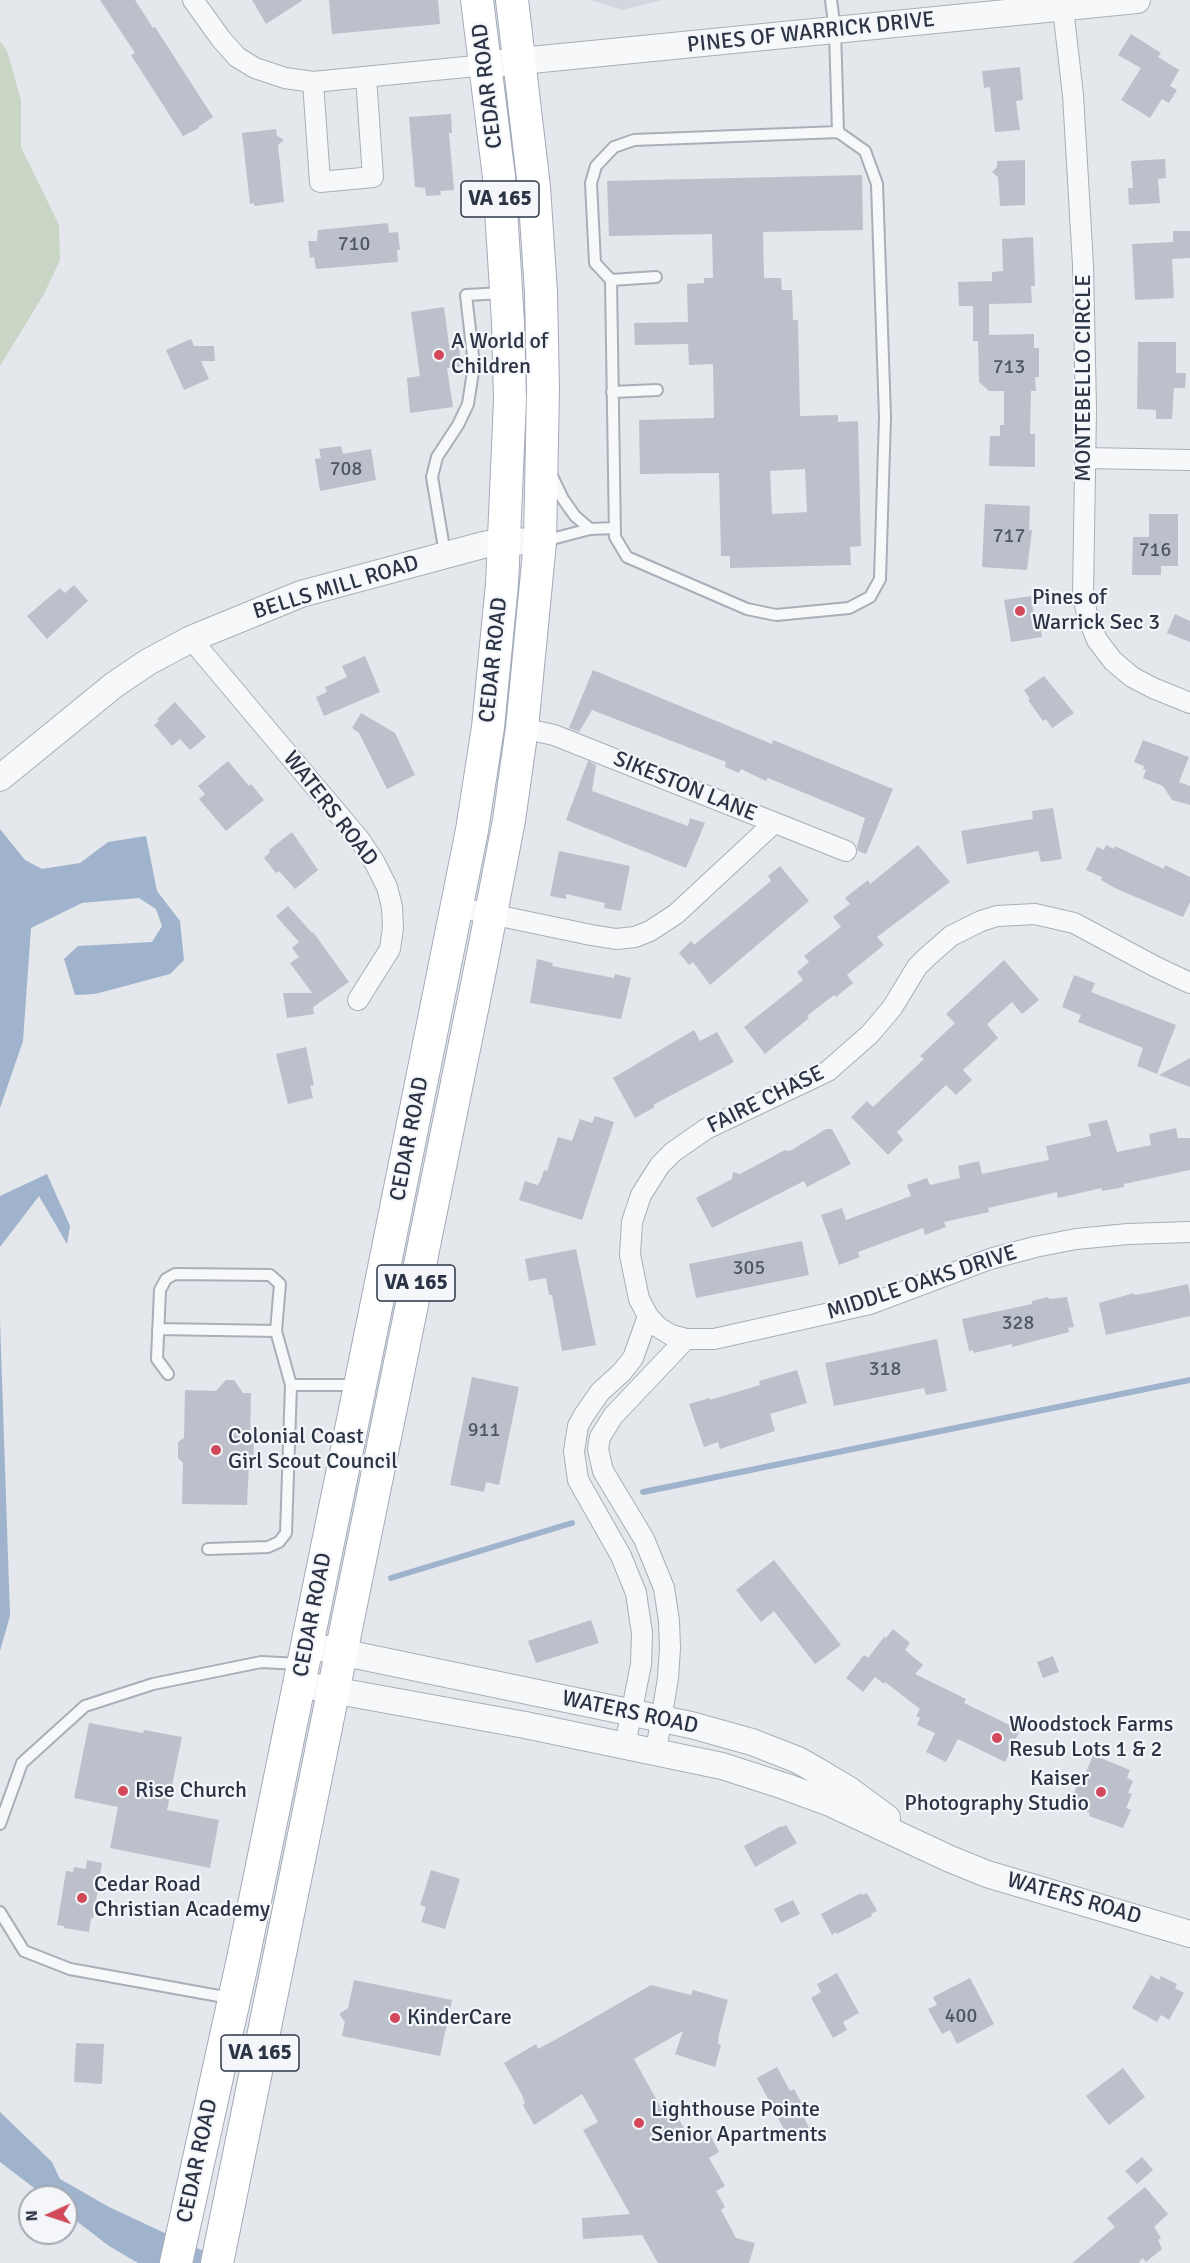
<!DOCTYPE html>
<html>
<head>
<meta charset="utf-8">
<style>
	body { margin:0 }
	#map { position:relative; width:1190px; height:2263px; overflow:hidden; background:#e4e7ec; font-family:Signika,sans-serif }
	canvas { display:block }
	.north { position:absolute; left:18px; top:2185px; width:60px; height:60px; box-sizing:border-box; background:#f4f6f9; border:2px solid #a4a8b1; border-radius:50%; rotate:267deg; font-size:16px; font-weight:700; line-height:24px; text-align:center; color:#2b3445 }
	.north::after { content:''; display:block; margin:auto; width:21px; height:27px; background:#d1495b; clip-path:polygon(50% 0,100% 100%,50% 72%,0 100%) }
</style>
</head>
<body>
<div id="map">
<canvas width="1190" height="2263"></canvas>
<div class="north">N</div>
</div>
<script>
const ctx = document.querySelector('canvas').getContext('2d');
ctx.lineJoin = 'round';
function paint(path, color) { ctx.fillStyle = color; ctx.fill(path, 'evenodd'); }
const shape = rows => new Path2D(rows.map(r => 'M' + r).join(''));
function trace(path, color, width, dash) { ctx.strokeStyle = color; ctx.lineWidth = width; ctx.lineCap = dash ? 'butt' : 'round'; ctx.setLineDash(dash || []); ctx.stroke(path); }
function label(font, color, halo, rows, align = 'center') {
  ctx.font = font + ' Signika,sans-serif'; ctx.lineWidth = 4.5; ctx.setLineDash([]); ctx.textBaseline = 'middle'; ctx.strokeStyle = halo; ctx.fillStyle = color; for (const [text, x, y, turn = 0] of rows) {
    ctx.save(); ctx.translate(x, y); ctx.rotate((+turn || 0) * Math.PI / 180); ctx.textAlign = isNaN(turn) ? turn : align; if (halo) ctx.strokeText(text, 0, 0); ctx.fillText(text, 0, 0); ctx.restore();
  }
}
paint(shape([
	[591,0,663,0,622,10]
]), '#d2d6de');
paint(shape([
	[0,41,7,51,21,100,21,147,59,225,60,260,44,294,0,366]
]), '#c9d6c5');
paint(shape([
	[0,829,25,860,42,869,80,863,108,842,146,836,157,891,180,921,184,960,170,974,95,994,75,995,64,959,78,946,152,942,162,926,156,909,139,898,82,903,31,928,23,1041,0,1108],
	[47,1174,70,1226,67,1244,39,1196,0,1247,0,1196],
	[0,1320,10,1616,0,1651],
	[0,2112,52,2162,60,2179,109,2207,229,2263,138,2263,109,2246,66,2213,66,2197,46,2197,0,2162]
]), '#9fb4cc');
trace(shape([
	[643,1492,1190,1380],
	[391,1578,572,1523]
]), '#9fb4cc', 6);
paint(shape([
	[100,0,135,0,153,28,155,27,213,117,198,127,199,128,183,136,131,55,135,53],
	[252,0,303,0,266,24],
	[329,0,438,0,440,24,332,34],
	[1131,34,1161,53,1158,57,1179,70,1170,86,1177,90,1169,103,1162,99,1150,118,1121,100,1141,68,1118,55],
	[1020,67,1023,100,1016,101,1020,130,995,132,990,87,984,88,982,71],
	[451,114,452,133,449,133,454,190,440,191,441,195,426,196,425,188,415,187,409,117],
	[276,129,277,136,284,140,278,145,284,202,254,206,254,203,250,204,242,133],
	[1165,159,1166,178,1158,179,1160,203,1129,205,1128,188,1133,188,1131,161],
	[1025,160,1025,205,1000,206,998,177,992,172,997,167,997,161],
	[862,175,863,230,763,232,764,278,781,278,782,290,792,290,793,320,798,320,800,416,838,415,838,422,858,421,861,546,850,547,851,565,730,568,730,556,721,556,719,473,640,474,639,420,714,418,713,364,689,365,688,344,635,345,634,323,688,322,687,284,704,283,704,278,713,278,712,234,609,236,607,181],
	[805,469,807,512,772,514,770,471],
	[388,223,389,233,398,232,400,250,397,250,398,262,316,269,314,257,310,258,308,241,317,241,318,230],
	[1173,231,1190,231,1190,258,1172,259,1174,298,1135,300,1132,244,1173,242],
	[1033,237,1035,286,1031,286,1032,303,989,304,989,335,1034,334,1034,348,1039,348,1039,377,1035,377,1036,391,1031,391,1030,434,1035,434,1035,467,989,466,990,436,1000,436,1000,425,1004,425,1004,391,989,391,979,382,978,341,973,341,973,306,959,306,958,282,992,281,992,272,1003,271,1002,239],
	[444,307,449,345,458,343,462,366,447,368,453,407,410,413,407,378,420,376,411,312],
	[191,339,194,346,214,346,215,361,201,361,209,379,184,390,166,350],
	[1138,342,1176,342,1176,373,1186,373,1185,388,1174,388,1172,419,1156,419,1156,410,1137,409],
	[341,446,343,454,371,449,376,480,320,491,315,459,321,458,319,449],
	[985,504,1030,506,1029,530,1032,530,1027,570,982,567],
	[1149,514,1178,514,1178,566,1161,566,1161,575,1132,575,1133,537,1149,537],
	[74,585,88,601,47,639,27,616,60,588,65,593],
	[1031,596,1035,621,1039,621,1042,637,1011,642,1004,600],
	[1175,614,1190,621,1190,642,1167,633],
	[365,656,380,692,324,716,316,697,327,692,325,687,347,677,342,666],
	[593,670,772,744,773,740,893,789,866,854,858,851,857,846,865,818,768,778,766,781,741,769,739,773,725,767,726,762,592,710,579,732,569,728],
	[1044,676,1074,713,1052,728,1046,719,1043,721,1028,700,1030,699,1024,690],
	[175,702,206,737,190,750,180,739,172,746,154,725,159,721,157,719],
	[361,713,395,733,415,775,387,789,359,733,352,728],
	[1143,740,1189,757,1179,782,1190,786,1190,805,1172,800,1163,786,1143,778,1146,770,1143,769,1144,766,1134,762],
	[228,761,249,786,251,784,264,800,226,831,199,799,205,794,198,786],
	[588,761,596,765,592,791,688,826,690,818,705,823,686,868,566,820],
	[1053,808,1062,859,1041,862,1038,851,967,864,961,831,1033,819,1032,811],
	[292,832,318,870,295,889,279,871,276,873,264,858,270,852,269,850],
	[918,845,950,882,877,937,884,945,847,975,853,983,836,997,834,995,807,1016,809,1018,765,1054,744,1027,803,980,797,972,809,962,804,956,841,927,833,917,850,904,845,898,868,880,870,884],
	[1106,845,1114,849,1115,846,1164,869,1165,865,1190,877,1190,902,1183,917,1117,889,1101,880,1102,877,1086,870,1097,847,1104,850],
	[559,851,630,866,621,911,604,908,605,903,566,894,566,899,550,896],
	[780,866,809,901,710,985,693,962,689,965,679,953,691,941,694,945,771,881,768,876],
	[288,906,312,933,313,932,349,982,313,1007,314,1014,287,1018,283,993,312,993,290,963,299,957,292,948,299,942,276,916],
	[537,959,553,963,552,966,614,978,615,974,631,978,621,1019,530,1003],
	[1004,960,1039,1000,1022,1014,1012,1002,987,1024,998,1038,963,1070,972,1080,956,1095,946,1085,897,1132,903,1140,888,1155,851,1117,867,1101,873,1107,924,1059,920,1056,955,1023,946,1014],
	[1074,975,1095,983,1091,992,1176,1025,1157,1074,1137,1066,1143,1048,1078,1022,1081,1015,1062,1007],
	[694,1030,700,1041,717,1032,734,1062,653,1105,655,1107,635,1118,613,1078],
	[306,1047,314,1085,310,1086,313,1098,288,1104,276,1054],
	[1190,1058,1190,1087,1159,1075],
	[595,1116,614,1122,582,1220,519,1200,525,1181,537,1185,540,1182,544,1170,547,1171,558,1137,572,1141,580,1119,592,1123],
	[1107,1120,1117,1152,1151,1145,1149,1134,1176,1128,1178,1138,1190,1138,1190,1170,1124,1184,1124,1187,1102,1191,1102,1188,1058,1198,1057,1192,988,1208,989,1212,944,1222,946,1227,925,1235,923,1228,858,1252,860,1257,839,1265,821,1215,842,1208,846,1220,911,1196,907,1185,927,1178,930,1185,960,1178,958,1166,979,1161,982,1174,1049,1160,1046,1146,1091,1136,1088,1124],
	[826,1129,832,1129,851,1164,807,1187,804,1181,712,1228,696,1198,732,1179,733,1172,740,1174,785,1150,790,1151],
	[802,1241,809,1275,696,1298,689,1264],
	[576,1249,596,1345,562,1351,552,1295,549,1295,546,1278,529,1281,525,1259],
	[1188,1284,1190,1294,1190,1316,1106,1335,1099,1303,1134,1293,1134,1295,1147,1293],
	[1048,1297,1049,1299,1067,1297,1074,1327,1068,1328,1069,1332,1012,1347,1012,1344,974,1353,973,1350,969,1351,962,1319,1032,1304,1032,1301],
	[937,1339,947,1391,926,1395,924,1388,834,1406,825,1363],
	[797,1370,807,1403,770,1414,775,1431,720,1449,718,1442,704,1447,689,1404,710,1398,710,1400,760,1385,759,1381],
	[472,1377,519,1387,499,1485,486,1482,484,1492,450,1485],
	[226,1380,234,1380,243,1393,251,1393,250,1441,254,1441,253,1464,249,1464,247,1505,182,1504,183,1463,178,1458,178,1442,184,1438,185,1390,216,1391],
	[774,1560,841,1645,815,1664,774,1611,761,1622,736,1590],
	[591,1620,599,1643,536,1663,528,1641],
	[893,1629,910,1643,905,1650,923,1665,915,1674,966,1699,964,1703,1020,1730,1005,1762,958,1739,946,1762,926,1752,935,1733,917,1725,920,1718,916,1716,920,1709,885,1682,884,1684,875,1677,863,1692,846,1678,864,1655,868,1658,884,1637,886,1638],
	[1053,1656,1059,1672,1043,1678,1037,1662],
	[89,1723,143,1733,144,1730,182,1737,167,1810,219,1820,210,1868,110,1848,118,1807,74,1798],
	[1093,1755,1130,1770,1127,1778,1133,1781,1128,1793,1132,1794,1126,1808,1131,1810,1123,1828,1089,1816,1090,1813,1069,1805,1082,1774,1085,1775],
	[786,1825,797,1843,755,1867,744,1846,781,1826,782,1827],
	[87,1860,102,1863,93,1919,91,1918,89,1932,64,1928,64,1926,57,1925,66,1871,73,1872,74,1867,86,1869],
	[431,1870,460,1879,445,1929,421,1922,426,1907,420,1905],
	[861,1893,862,1895,867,1893,877,1911,871,1914,872,1916,837,1934,836,1932,832,1935,821,1914],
	[793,1900,800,1914,781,1923,774,1909],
	[837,1973,859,2013,843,2022,847,2030,833,2038,811,1998,821,1992,817,1984],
	[1151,1975,1159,1980,1161,1976,1177,1984,1175,1988,1184,1993,1169,2020,1161,2015,1157,2022,1132,2008],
	[970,1978,994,2024,957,2044,950,2030,942,2034,928,2009,937,2005,933,1997],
	[354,1980,452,2000,440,2056,342,2036,345,2022,339,2014,348,2008],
	[651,1985,691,1995,693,1990,728,2000,719,2034,718,2044,721,2045,715,2067,675,2054,683,2031,634,2059,660,2106,666,2103,668,2107,671,2105,690,2139,707,2129,719,2152,709,2158,725,2186,716,2191,725,2207,721,2210,736,2238,755,2243,749,2263,658,2263,642,2235,583,2239,582,2218,630,2214,583,2130,598,2122,582,2094,534,2125,523,2105,525,2103,521,2093,504,2063,536,2044,538,2049,562,2036],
	[76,2043,104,2044,102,2084,74,2082],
	[777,2067,790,2091,794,2089,805,2110,801,2112,809,2128,789,2139,757,2078],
	[1123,2068,1145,2097,1109,2125,1086,2096],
	[1142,2157,1153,2170,1137,2184,1125,2171],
	[1145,2187,1168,2214,1154,2227,1161,2238,1158,2240,1162,2249,1146,2262,1142,2258,1139,2263,1072,2263,1115,2227,1107,2218]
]), '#bbc0ca');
const service = shape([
	[831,0,835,30,838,132,634,140,614,147,596,166,591,183,595,263,611,280,615,537,627,557,747,609,776,615,849,608,870,597,880,579,885,417,877,184,865,151,838,132],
	[611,280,656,277],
	[612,392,657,390],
	[551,474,563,499,575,516,590,529],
	[544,541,590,529,615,528],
	[445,554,432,477,437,457,458,425,468,404,474,365,466,295,504,293],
	[158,1329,276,1331],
	[168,1374,157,1359,160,1290,166,1279,175,1274,270,1275,280,1284,276,1331,291,1385],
	[208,1549,268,1547,279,1542,286,1533,291,1385,358,1385],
	[0,1824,22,1763,85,1706,153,1684,261,1662,300,1664],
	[0,1912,24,1951,70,1969,230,1998]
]);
const minor = shape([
	[193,0,221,39,237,57,255,68,285,78,313,82,486,65],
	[1062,0,1073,95,1083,265,1086,409,1083,596,1088,618,1097,640,1113,661,1132,677,1153,688,1190,703],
	[313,82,320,182,373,177,366,77],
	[1085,458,1190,460],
	[191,639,360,840,375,863,387,887,392,907,393,928,390,949,358,1000],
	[522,728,554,735,846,851],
	[457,907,591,935,616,939,635,937,650,931,676,914,774,823],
	[1190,983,1156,967,1074,923,1035,914,997,916,981,921,951,936,927,957,917,967,892,1008,870,1034,828,1071,706,1129,673,1152,660,1165,641,1195,632,1222,630,1255,639,1299,648,1316,658,1327,671,1335,686,1339,714,1339,870,1304,990,1259,1035,1247,1076,1239,1128,1234,1190,1232],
	[625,1745,641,1664,642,1633,636,1593,621,1556,578,1480,574,1451,578,1426,584,1415,600,1392,622,1372,633,1358,648,1316],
	[656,1751,668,1678,670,1648,669,1621,664,1588,644,1539,603,1471,598,1449,600,1437,613,1416,686,1339]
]);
const tertiary = shape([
	[501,63,1137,0],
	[0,778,114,685,148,662,191,639,301,594,483,545,505,541,540,542],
	[307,1645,691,1725,752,1742,798,1760,819,1772,849,1790,887,1818],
	[299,1684,525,1725,722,1766,784,1786,830,1803,950,1859,987,1874,1190,1934]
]);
const primary = shape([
	[176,2263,243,1959,382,1278,472,830,488,727,502,584,510,400,508,322,499,177,477,0],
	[217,2263,482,960,509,820,522,728,540,542,543,389,541,292,534,187,512,0]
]);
trace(service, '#a9aeb7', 14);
trace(minor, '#a9aeb7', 22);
trace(tertiary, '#a9aeb7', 28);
trace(primary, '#a3abb8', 34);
trace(service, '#f7f8fa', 10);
trace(minor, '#f7f8fa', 20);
trace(tertiary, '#f7f8fa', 26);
trace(primary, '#fff', 32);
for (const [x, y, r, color] of [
	[439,355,6,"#d1495b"],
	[1020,611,6,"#d1495b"],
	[216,1450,6,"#d1495b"],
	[997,1738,6,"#d1495b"],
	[123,1791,6,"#d1495b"],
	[1101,1792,6,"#d1495b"],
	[82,1898,6,"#d1495b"],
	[395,2018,6,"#d1495b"],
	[639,2123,6,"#d1495b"]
]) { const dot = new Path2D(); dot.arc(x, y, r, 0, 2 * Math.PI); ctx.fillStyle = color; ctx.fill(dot); trace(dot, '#f4f6f9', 2); }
label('20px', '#4f5766', null, [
	["710",354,245],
	["713",1009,368],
	["708",346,470],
	["717",1009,537],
	["716",1155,551],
	["305",749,1269],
	["328",1018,1324],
	["318",885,1370],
	["911",484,1431],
	["400",961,2017]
]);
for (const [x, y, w] of [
	[500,199,78],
	[416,1283,78],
	[260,2053,78]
]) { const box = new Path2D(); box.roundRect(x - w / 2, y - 18, w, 36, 4.5); ctx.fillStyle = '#f4f6f9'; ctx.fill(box); trace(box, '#2b3445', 1.5); }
label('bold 21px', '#2b3445', null, [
	["VA 165",500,199],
	["VA 165",416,1283],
	["VA 165",260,2053]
]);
label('22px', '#2b3445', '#f4f6f9', [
	["PINES OF WARRICK DRIVE",811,33,-6],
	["CEDAR ROAD",488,86,-97],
	["MONTEBELLO CIRCLE",1084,378,-90],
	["BELLS MILL ROAD",336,588,-17],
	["CEDAR ROAD",494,660,-84],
	["SIKESTON LANE",685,787,22],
	["WATERS ROAD",330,809,52],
	["FAIRE CHASE",766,1100,-26],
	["CEDAR ROAD",410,1139,-79],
	["MIDDLE OAKS DRIVE",922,1283,-18],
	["CEDAR ROAD",313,1615,-79],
	["WATERS ROAD",630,1713,12],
	["WATERS ROAD",1074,1899,16],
	["CEDAR ROAD",198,2161,-78]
]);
label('22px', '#2b3445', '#f4f6f9', [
	["A World of",451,342],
	["Children",451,367],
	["Pines of",1032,598],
	["Warrick Sec 3",1032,623],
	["Colonial Coast",228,1437],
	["Girl Scout Council",228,1462],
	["Woodstock Farms",1009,1725],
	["Resub Lots 1 & 2",1009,1750],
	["Kaiser",1089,1779,"right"],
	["Photography Studio",1089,1804,"right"],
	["Rise Church",135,1791],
	["Cedar Road",94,1885],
	["Christian Academy",94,1910],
	["KinderCare",407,2018],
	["Lighthouse Pointe",651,2110],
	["Senior Apartments",651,2135]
], 'left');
</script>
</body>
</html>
